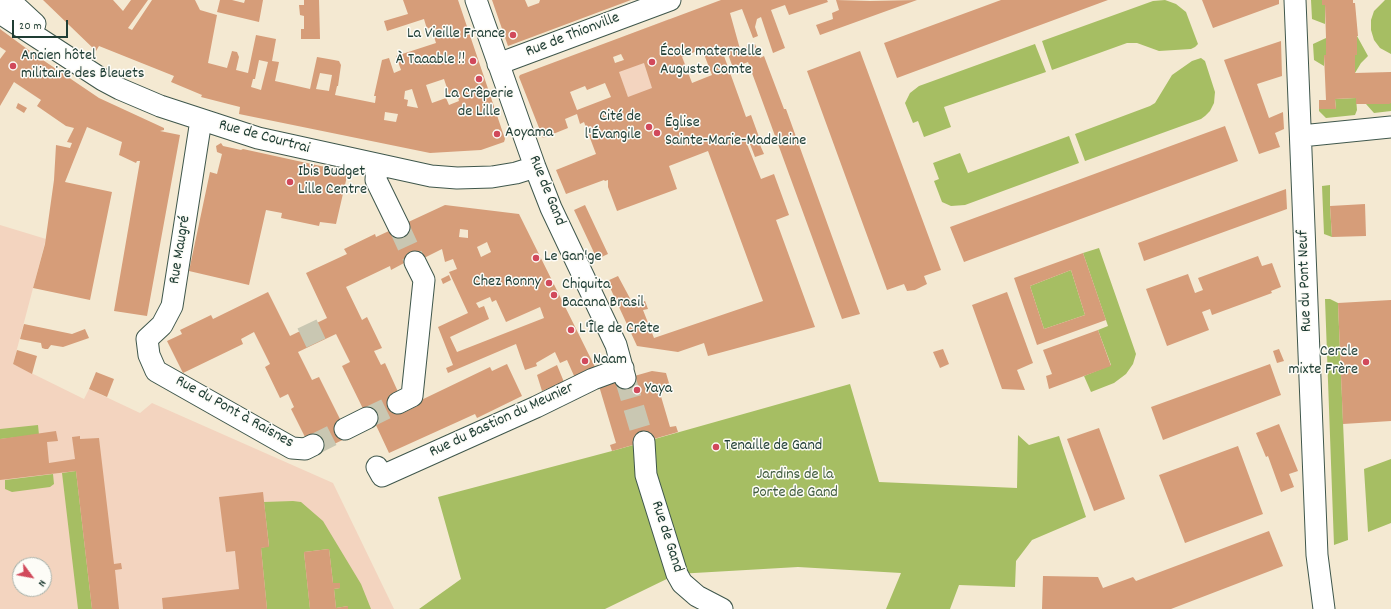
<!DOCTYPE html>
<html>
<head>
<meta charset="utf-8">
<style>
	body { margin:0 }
	#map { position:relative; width:1391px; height:609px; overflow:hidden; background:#f4e9d2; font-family:Dekko,sans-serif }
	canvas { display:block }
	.north { position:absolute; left:12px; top:557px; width:40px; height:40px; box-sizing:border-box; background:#fdfcf7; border:1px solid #a4b0a9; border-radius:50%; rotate:122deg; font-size:11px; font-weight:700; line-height:16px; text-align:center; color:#1f3d34 }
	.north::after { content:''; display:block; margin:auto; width:14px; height:18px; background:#d1495b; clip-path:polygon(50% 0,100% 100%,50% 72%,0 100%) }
	.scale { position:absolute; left:12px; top:20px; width:56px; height:18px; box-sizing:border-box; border:2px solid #1f3d34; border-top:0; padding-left:5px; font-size:12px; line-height:14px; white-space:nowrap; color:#1f3d34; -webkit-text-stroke:3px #fdfcf7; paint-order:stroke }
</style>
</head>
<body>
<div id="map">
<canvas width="1391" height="609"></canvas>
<div class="north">N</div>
<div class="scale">20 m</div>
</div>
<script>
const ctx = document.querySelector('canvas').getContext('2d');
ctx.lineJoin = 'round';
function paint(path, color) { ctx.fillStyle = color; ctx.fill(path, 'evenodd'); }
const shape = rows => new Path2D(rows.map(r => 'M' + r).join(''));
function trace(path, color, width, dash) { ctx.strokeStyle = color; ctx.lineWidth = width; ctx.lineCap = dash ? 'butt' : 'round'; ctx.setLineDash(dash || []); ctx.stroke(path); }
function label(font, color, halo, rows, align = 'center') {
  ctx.font = font + ' Dekko,sans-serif'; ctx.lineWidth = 3; ctx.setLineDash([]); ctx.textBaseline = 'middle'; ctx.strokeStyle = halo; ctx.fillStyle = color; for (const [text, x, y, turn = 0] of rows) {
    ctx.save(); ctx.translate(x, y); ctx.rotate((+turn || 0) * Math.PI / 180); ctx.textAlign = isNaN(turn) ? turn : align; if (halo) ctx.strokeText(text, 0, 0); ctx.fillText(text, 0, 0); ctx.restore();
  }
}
paint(shape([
	[669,19,692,83,631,105,615,63,633,57,625,36],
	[0,225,46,239,13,364,84,399,89,389,140,413,152,403,333,483,394,609,0,609],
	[20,565,44,565,44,589,20,589]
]), '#f3d4bf');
paint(shape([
	[1165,0,1176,4,1186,12,1198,44,1195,47,1191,49,1159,51,1137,43,1127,43,1052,70,1042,41,1153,1],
	[1311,0,1322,0,1322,5,1325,5,1325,24,1312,19],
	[1385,0,1391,0,1391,54,1380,48,1374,40,1371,30,1371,20,1374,11],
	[1357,36,1368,56,1361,63,1355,73,1355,55,1357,55],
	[1326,38,1326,55,1324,55,1324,66,1314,60,1313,44],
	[1035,44,1046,72,944,107,951,127,924,137,918,121,913,123,905,103,910,93,919,86],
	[1201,58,1205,61,1215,92,1214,103,1210,111,1205,116,1201,119,1085,161,1075,134,1150,106,1155,103,1172,75,1192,61],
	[1356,98,1357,110,1355,115,1326,118,1319,111,1319,109,1336,109,1335,99],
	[1391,103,1391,111,1374,113,1366,104],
	[1069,136,1079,163,965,205,951,206,942,202,934,181,939,179,933,163,960,153,968,173],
	[1330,185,1330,206,1332,237,1324,234,1322,186],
	[1099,248,1136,354,1133,364,1126,374,1114,383,1091,392,1084,376,1111,365,1098,330,1108,326,1083,253],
	[1071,270,1085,315,1044,329,1030,286],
	[1325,299,1330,299,1338,303,1348,540,1334,545],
	[850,384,879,482,1017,488,1018,435,1029,445,1059,436,1086,517,1032,540,1016,561,1015,587,959,585,950,609,886,609,901,573,798,567,677,574,605,609,419,609,461,579,438,497,612,451],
	[38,425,39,435,0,439,0,429],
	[1391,459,1391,523,1368,532,1364,469],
	[76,471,92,609,78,609,62,473],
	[53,474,54,484,50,487,12,492,5,489,5,480],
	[293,501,301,502,323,521,361,584,371,609,348,609,348,606,336,608,334,589,340,588,340,583,333,583,329,549,304,552,310,609,267,609,261,548,269,546,264,502]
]), '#a6be63');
paint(shape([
	[43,0,113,0,123,11,131,0,148,0,128,28,132,30,152,0,195,0,200,10,217,15,208,63,227,68,232,51,237,52,239,57,236,70,248,73,256,35,276,39,272,61,279,62,275,81,310,89,317,57,334,60,339,61,341,65,338,86,337,86,335,95,375,103,376,96,374,96,382,60,389,58,394,73,401,70,396,56,436,43,431,27,427,29,424,19,387,31,384,21,408,14,403,0,458,0,505,139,504,142,481,150,430,153,239,114,240,107,201,97,202,95,171,82,174,76,99,46,96,51],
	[259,60,268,62,261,90,251,87,253,79,255,79],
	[320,73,332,75,329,91,316,89],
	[444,79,450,97,457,95,459,101,449,105,446,98,432,103,426,85],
	[412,89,418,108,407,106,408,100,404,99,405,91],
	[385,112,398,114,396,122,384,120],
	[220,0,232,0,244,3,245,0,263,0,259,22,217,12],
	[304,0,319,0,320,39,301,39,301,29,304,29,304,16,300,15,299,5,304,5],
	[492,0,525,0,528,7,539,3,540,0,631,0,508,46],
	[721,0,827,0,828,2,789,15,785,5,771,10,785,48,773,53,761,17,757,19,755,27,758,36,753,38,742,9,730,13,740,49,755,44,760,58,764,56,784,109,786,109,860,314,842,319,748,62,733,68,728,54,724,56,746,117,751,115,759,137,757,138,764,154,755,157,750,144,747,144,761,179,774,174,789,215,776,220,815,327,708,356,704,343,678,352,637,346,607,281,618,276,633,304,645,301,648,309,643,310,654,338,763,301,708,151,669,166,677,189,617,211,608,187,608,180,605,181,604,180,566,194,556,170,596,154,584,122,580,124,577,114,565,119,568,128,543,138,519,77,520,75],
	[702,49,712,75,692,83,682,57],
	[621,54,624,60,615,63,613,57],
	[644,63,652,88,628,97,619,72],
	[605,83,611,97,577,110,570,92,585,86,587,90],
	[836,0,870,1,917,0,820,35,816,25,833,19,832,13,839,10],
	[1001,0,1108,0,897,78,884,43],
	[1202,0,1279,0,1279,4,1213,28],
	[1322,0,1353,0,1353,3,1355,3,1358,36,1357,36,1357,55,1355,55,1355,73,1391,72,1391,103,1389,104,1356,104,1356,98,1335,99,1336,109,1319,109,1319,100,1326,100,1324,55,1326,55,1326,38,1325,5,1322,5],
	[0,29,34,54,99,98,164,128,164,130,160,131,180,135,147,316,114,311,140,161,137,161,136,163,119,155,122,142,87,127,65,182,112,192,90,300,33,288,45,244,54,180,56,145,70,148,72,143,67,142,74,128,66,126,37,106,41,100,14,82,0,106,0,59,6,51,0,47],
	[1281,41,1282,76,1257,84,1269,118,1283,112,1284,129,1275,133,1280,147,1259,154,1224,60],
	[860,51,941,270,924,276,927,284,915,290,907,291,904,284,887,290,807,71],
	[18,103,27,108,24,113,16,108],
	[1225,126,1238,161,964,262,950,227],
	[221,143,223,146,241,150,243,149,348,172,336,224,320,222,319,226,281,218,282,213,266,210,249,285,189,271,210,172,217,174,222,154,217,152,216,146],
	[1286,189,1287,209,1144,261,1138,243],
	[1365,204,1366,236,1332,237,1330,206],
	[445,205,519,214,596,369,575,378,567,360,560,363,555,352,536,363,537,366,525,370,516,344,448,373,446,368,453,365,438,327,468,313,449,272,457,269,453,259,445,262,442,249,408,266,406,262,391,270,390,266,346,287,362,320,367,317,382,348,374,351,381,365,385,363,399,394,398,403,403,413,417,406,415,403,490,367,492,371,507,364,522,396,477,418,475,414,389,453,375,423,371,425,342,366,350,362,336,334,298,352,312,380,319,377,349,437,317,452,306,439,291,409,294,407,288,394,280,398,265,367,270,364,254,332,241,339,243,344,183,373,167,341,182,334,180,330,211,315,213,319,268,292,290,336,327,318,306,273,347,254,344,249,375,234,376,237],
	[460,229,468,230,468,238,459,237],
	[487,242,491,252,481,257,477,247],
	[490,297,492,302,496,300,506,322,540,307,544,318,457,352,450,337,489,319,484,306,479,308,476,303],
	[585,205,608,254,597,259,574,210],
	[1083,253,1106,320,1037,345,1014,278],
	[1071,270,1085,315,1044,329,1030,286],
	[1258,256,1262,266,1272,263,1281,287,1271,291,1272,293,1212,315,1210,309,1202,312,1209,330,1167,346,1146,289,1188,274,1195,293,1203,290,1198,278],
	[449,275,451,280,443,284,441,279],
	[1007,292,1033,363,1017,370,1025,390,1002,389,972,305],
	[1391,300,1391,421,1343,424,1338,303],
	[24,324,72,334,85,329,89,338,63,347,51,345,48,349,45,349,42,348,41,343,20,339],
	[1098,330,1111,366,1049,389,1046,376,1052,374,1043,350],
	[943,349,949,364,940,368,933,352],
	[1279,349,1284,361,1277,363,1273,351],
	[17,350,37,356,32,374,13,364],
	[1270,364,1281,395,1163,440,1151,407],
	[557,365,564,382,542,391,537,375],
	[652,371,666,373,671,390,660,393,670,427,676,426,678,432,612,451,610,445,616,443,599,386],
	[96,372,114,379,107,397,89,389],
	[1279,424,1298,471,1289,474,1294,487,1281,492,1268,456,1266,457,1256,433],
	[1099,428,1125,499,1094,511,1067,439],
	[56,431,58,441,47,442,49,463,75,459,72,437,80,436,80,439,99,438,114,564,121,563,122,569,115,570,119,609,92,609,76,471,0,480,0,439],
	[1238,446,1263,514,1185,543,1159,475],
	[263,492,269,547,261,548,267,609,163,609,162,598,239,589,235,551,226,552,219,497],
	[1269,531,1283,566,1171,609,1042,609,1043,576,1098,577,1103,588,1133,577,1136,581],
	[329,549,333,583,340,583,340,588,334,589,336,608,348,606,348,609,310,609,304,552]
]), '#d69d79');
trace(shape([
	[399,227,415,262],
	[307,324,316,343],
	[625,378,644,442],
	[367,418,398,403],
	[313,445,345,429]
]), '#c9c7b2', 21, [21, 10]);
const street = shape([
	[9,0,35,24],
	[476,0,535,167,551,208,616,345,625,378],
	[1295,0,1317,555,1324,609],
	[0,13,103,80,120,89,160,106,258,138,431,176,457,178,492,177,516,173,535,167],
	[498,64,670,0],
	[201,120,172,306,162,325,147,339,149,355,156,371,292,448,305,449,313,445],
	[1301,136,1391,127],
	[377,165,376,180,399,227],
	[398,403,412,396,424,280,415,262],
	[345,429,367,418],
	[644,442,646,475,677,574,682,583,697,596,722,609],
	[377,467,382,476,536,407,593,379,623,368]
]);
trace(street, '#3f574c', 23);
trace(street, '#fff', 21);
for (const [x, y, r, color] of [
	[513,35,4,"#d1495b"],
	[473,61,4,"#d1495b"],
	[652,62,4,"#d1495b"],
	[13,66,4,"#d1495b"],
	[479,79,4,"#d1495b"],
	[649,127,4,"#d1495b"],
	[657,133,4,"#d1495b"],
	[497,134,4,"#d1495b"],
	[290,182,4,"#d1495b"],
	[536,258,4,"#d1495b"],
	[549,283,4,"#d1495b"],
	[554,295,4,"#d1495b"],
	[571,330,4,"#d1495b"],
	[585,361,4,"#d1495b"],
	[1366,362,4,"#d1495b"],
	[637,390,4,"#d1495b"],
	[716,447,4,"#d1495b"]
]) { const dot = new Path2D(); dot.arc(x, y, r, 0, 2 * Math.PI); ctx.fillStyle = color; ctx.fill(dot); trace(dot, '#fdfcf7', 1.5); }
label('16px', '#1f3d34', '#fdfcf7', [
	["La Vieille France",505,35,"right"],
	["École maternelle",660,53],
	["Auguste Comte",660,71],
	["Ancien hôtel",21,57],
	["militaire des Bleuets",21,75],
	["À Taaable !!",465,61,"right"],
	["La Crêperie",479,95,"center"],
	["de Lille",479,113,"center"],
	["Cité de",641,118,"right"],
	["l'Évangile",641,136,"right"],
	["Église",665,124],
	["Sainte-Marie-Madeleine",665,142],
	["Aoyama",505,134],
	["Ibis Budget",298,173],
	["Lille Centre",298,191],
	["Le Gan'ge",544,258],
	["Chez Ronny",541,283,"right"],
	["Chiquita",562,286],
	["Bacana Brasil",562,304],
	["L'Île de Crête",579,330],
	["Cercle",1358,353,"right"],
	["mixte Frère",1358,371,"right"],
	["Naam",593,361],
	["Yaya",645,390],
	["Tenaille de Gand",724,447]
], 'left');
label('16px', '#1f3d34', '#fdfcf7', [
	["Rue de Thionville",573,36,-21],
	["Rue de Courtrai",264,138,15],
	["Rue de Gand",546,191,68],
	["Rue Maugré",181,250,-81],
	["Rue du Pont Neuf",1306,281,-92],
	["Rue du Pont à Raisnes",234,413,29],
	["Rue du Bastion du Meunier",502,421,-25],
	["Rue de Gand",666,537,72]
]);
label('16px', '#415d40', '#fdfcf7', [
	["Jardins de la",795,476],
	["Porte de Gand",795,494]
]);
</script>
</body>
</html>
